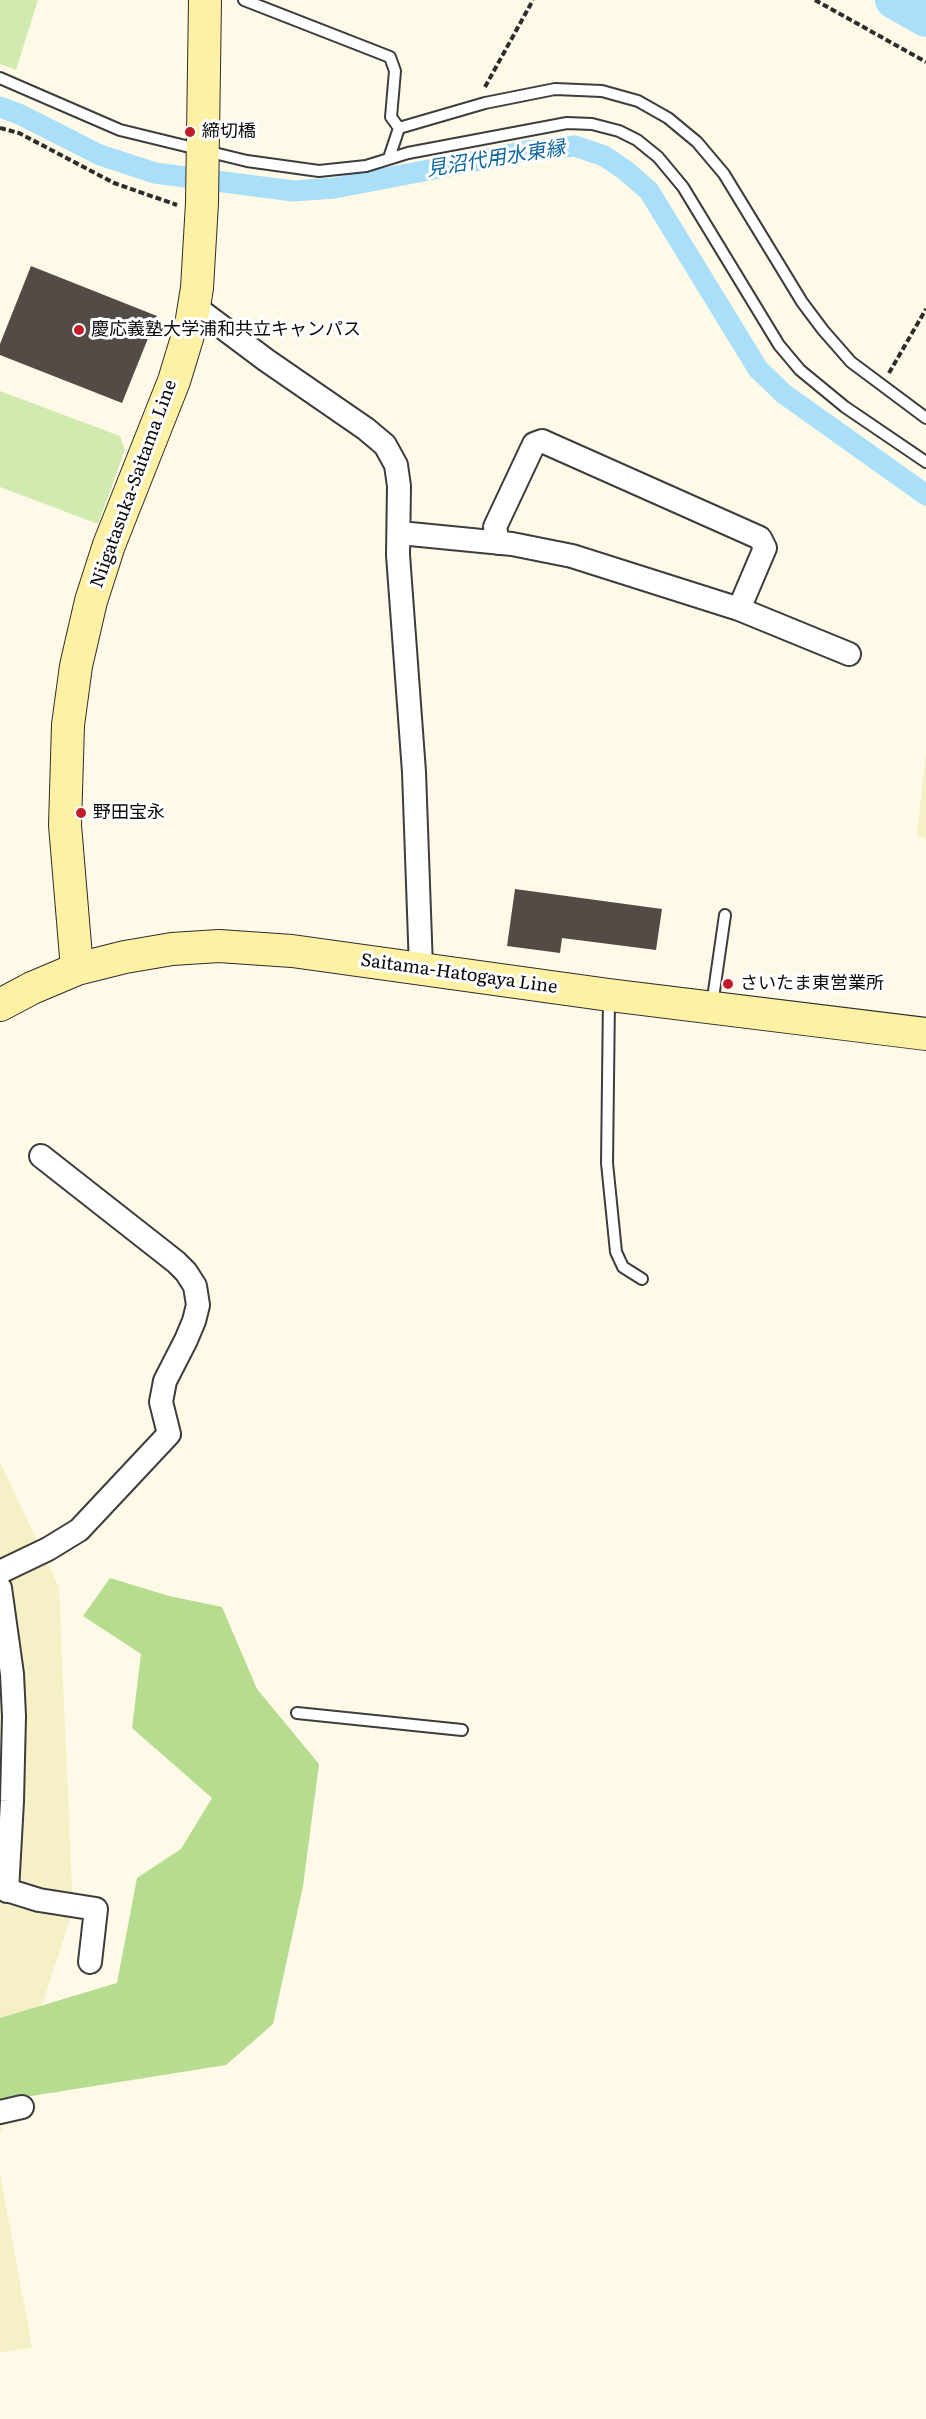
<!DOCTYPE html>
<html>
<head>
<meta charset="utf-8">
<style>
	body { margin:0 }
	canvas { display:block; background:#fff9e8 }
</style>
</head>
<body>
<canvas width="926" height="2419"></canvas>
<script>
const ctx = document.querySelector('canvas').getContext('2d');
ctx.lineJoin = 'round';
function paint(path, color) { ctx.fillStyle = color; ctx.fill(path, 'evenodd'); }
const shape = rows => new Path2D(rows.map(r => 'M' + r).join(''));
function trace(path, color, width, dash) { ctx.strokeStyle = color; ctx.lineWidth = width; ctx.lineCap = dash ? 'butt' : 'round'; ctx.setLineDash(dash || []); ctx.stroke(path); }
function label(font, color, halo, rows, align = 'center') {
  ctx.font = font + ' Literata,"Noto Sans JP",serif'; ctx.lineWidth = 6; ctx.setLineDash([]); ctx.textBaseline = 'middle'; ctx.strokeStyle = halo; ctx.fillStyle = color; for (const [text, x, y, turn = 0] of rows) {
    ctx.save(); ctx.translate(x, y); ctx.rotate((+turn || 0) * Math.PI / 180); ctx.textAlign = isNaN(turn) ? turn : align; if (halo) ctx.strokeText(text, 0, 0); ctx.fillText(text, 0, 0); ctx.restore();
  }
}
paint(shape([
	[926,751,926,839,917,835],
	[0,1462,59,1587,73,1910,0,2135],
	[0,2173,32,2347,0,2353]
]), '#f6f0c7');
paint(shape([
	[0,0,38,0,16,70,0,64],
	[0,391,120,436,125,450,98,524,0,487]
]), '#d1eab0');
paint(shape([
	[110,1578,169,1596,222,1607,257,1689,319,1764,303,1886,273,2024,226,2065,0,2101,0,2018,117,1983,137,1878,181,1849,212,1798,132,1728,141,1654,83,1616]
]), '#b5dc8f');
trace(shape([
	[0,107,19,114,100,155,155,173,293,191,335,188,527,151,575,146,604,156,625,170,649,191,758,369,784,394,926,495]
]), '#aadff9', 21);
trace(shape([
	[894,0,926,18]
]), '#aadff9', 38);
paint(shape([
	[31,266,157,316,122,403,0,355,0,344],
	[515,889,662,909,656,950,562,938,560,953,507,946]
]), '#534b46');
const service = shape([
	[244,0,390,57,395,71,391,117,399,128,389,158],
	[0,78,120,130,247,161,319,171,366,166,408,153,567,123,592,124,619,131,637,140,658,157,683,187,779,345,800,370,845,407,926,462],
	[399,128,485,103,555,89,602,91,638,101,668,118,697,142,724,174,802,302,823,330,851,362,926,418],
	[609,999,607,1163,616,1252,623,1267,642,1279],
	[712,1005,725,915],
	[297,1713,462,1730]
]);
const minor = shape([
	[194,306,266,360,366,429,385,445,396,465,399,486,398,555,414,772,421,968],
	[400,533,512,544,572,556,739,609,849,654],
	[498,543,495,527,534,444,542,441,760,538,765,548,739,609],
	[0,1572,48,1549,79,1530,169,1434,161,1402,165,1381,186,1340,194,1321,198,1305,195,1286,186,1272,176,1262,41,1156],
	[0,1588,12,1674,14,1716,12,1801,7,1891],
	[0,1888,39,1900,96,1909,90,1962],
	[0,2112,22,2107]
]);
const secondary = shape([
	[77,969,65,825,68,725,76,666,91,601,109,545,174,381,191,325,197,288,202,203,205,0],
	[0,1005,32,988,77,969,125,957,172,949,219,946,292,951,609,995,926,1034]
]);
trace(service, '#3d3d3d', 14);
trace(minor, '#3d3d3d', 26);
trace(secondary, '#2c2c2c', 34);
trace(shape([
	[815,0,926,62],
	[485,87,533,0],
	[0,128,19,133,114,183,177,205],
	[889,373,926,309]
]), '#2c2c2c', 4, [6, 3]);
trace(service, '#fff', 10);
trace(minor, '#fff', 22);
trace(secondary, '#fff1a3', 32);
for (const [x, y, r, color] of [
	[190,132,6,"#c01d2c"],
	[79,330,6,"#c01d2c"],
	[81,813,6,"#c01d2c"],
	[728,984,6,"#c01d2c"]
]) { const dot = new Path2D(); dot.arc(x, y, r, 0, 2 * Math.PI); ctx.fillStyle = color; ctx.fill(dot); trace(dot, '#fff', 2); }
label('18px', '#0a0a0a', '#fff', [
	["締切橋",202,132],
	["慶応義塾大学浦和共立キャンパス",91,330],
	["野田宝永",93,813],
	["さいたま東営業所",740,984]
], 'left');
label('18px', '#0a0a0a', '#fff', [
	["Niigatasuka-Saitama Line",134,484,-70],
	["Saitama-Hatogaya Line",459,974,8]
]);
label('italic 20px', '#0f67a0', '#fff', [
	["見沼代用水東縁",496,159,-9]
]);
</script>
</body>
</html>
